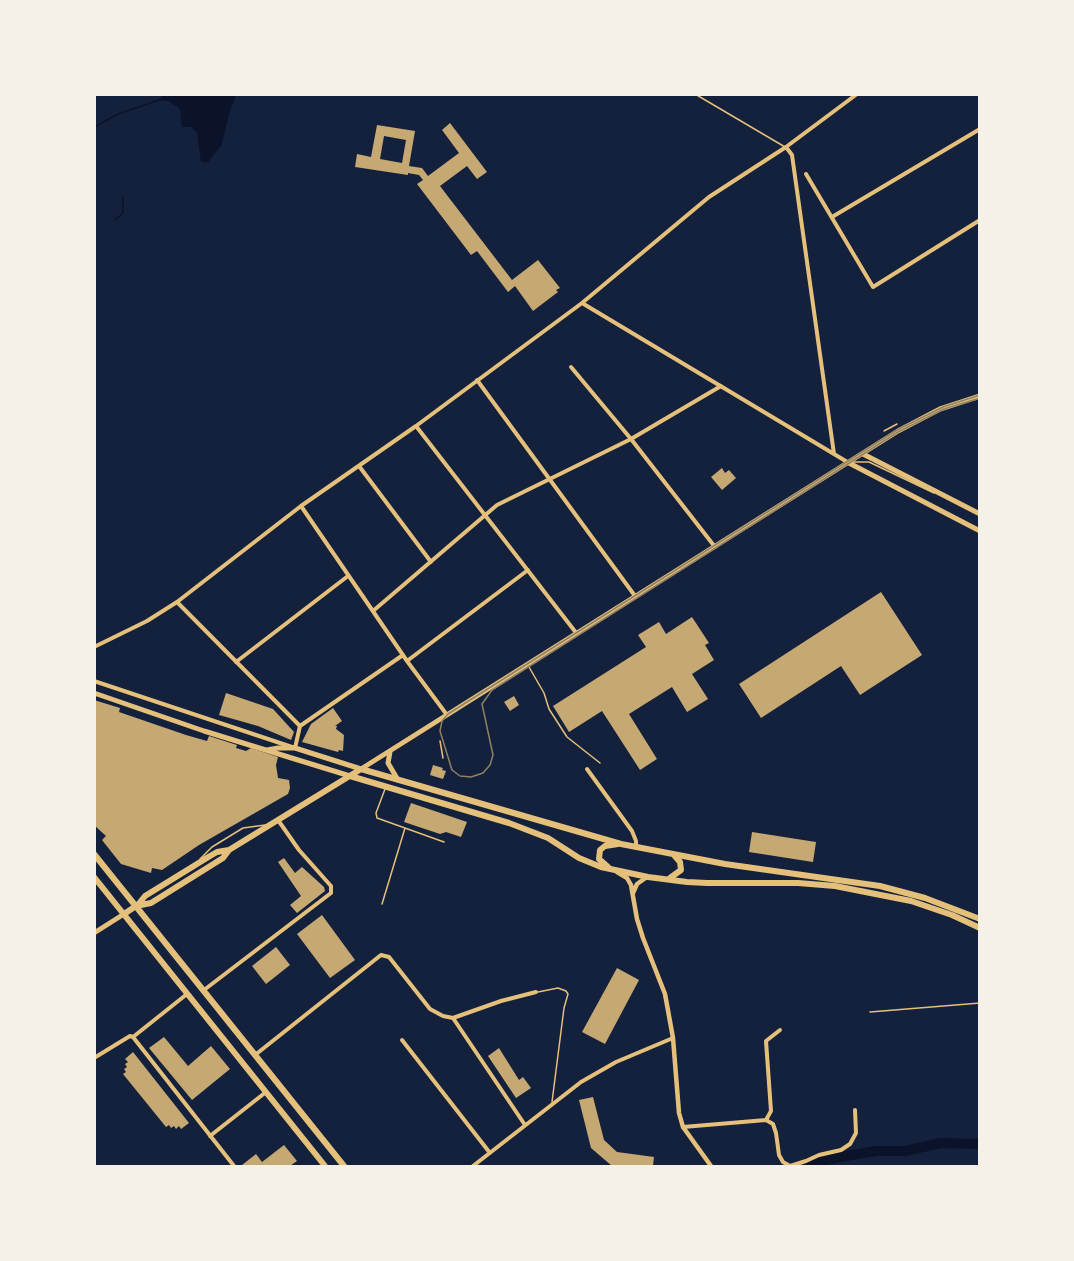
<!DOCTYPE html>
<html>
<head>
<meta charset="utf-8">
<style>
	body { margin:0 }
	#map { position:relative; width:1074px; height:1261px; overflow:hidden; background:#14213d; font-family:"Open Sans",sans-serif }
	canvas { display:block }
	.frame { position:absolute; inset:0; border:96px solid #f6f1e7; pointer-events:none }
</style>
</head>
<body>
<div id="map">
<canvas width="1074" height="1261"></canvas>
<div class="frame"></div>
</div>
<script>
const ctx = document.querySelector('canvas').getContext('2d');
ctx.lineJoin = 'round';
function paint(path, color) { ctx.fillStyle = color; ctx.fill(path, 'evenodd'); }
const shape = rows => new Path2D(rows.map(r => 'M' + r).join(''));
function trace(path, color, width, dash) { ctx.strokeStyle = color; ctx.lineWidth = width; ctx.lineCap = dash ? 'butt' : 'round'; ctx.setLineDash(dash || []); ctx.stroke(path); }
paint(shape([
	[162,95,236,95,231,108,221,146,208,162,201,162,197,133,191,127,182,127,180,109,168,101,160,100]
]), '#0b132b');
trace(shape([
	[96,126,118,114,162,99],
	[115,220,123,213,123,197]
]), '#0b132b', 1.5);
trace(shape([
	[807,1166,834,1158,876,1151,905,1151,941,1143,980,1144]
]), '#0b132b', 10);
paint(shape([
	[450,123,487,172,477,179,467,166,440,186,512,280,538,260,560,288,556,290,558,292,533,311,515,286,508,292,477,251,471,255,417,184,423,180,419,175,408,173,408,175,355,167,357,154,371,157,377,125,415,131,409,166,422,168,428,176,459,153,442,130],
	[384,136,406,140,402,163,380,159],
	[722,468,725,473,729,470,736,478,722,490,711,477],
	[881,592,922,655,860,695,841,666,761,718,739,684],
	[692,617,709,643,705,645,714,660,692,674,708,699,687,712,672,687,629,714,657,759,640,770,602,711,569,732,553,706,646,647,638,635,659,622,666,634],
	[226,693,273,709,294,732,291,740,258,726,219,715],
	[514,696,519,705,510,711,504,702],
	[94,700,120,708,119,712,186,735,207,741,209,736,237,745,236,748,246,751,251,748,278,757,276,765,278,778,289,780,290,788,288,794,199,845,162,870,152,868,151,873,121,864,102,840,106,836,94,825],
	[333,708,342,721,335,726,337,726,336,729,344,735,343,751,339,750,338,752,302,742,311,724],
	[433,765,443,768,442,770,446,771,443,779,430,775],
	[411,803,467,822,461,837,446,832,440,834,404,822],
	[752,832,816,842,813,862,749,852],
	[284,858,295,873,302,867,324,887,325,891,297,913,290,905,301,896,278,862],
	[322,915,355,960,330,978,297,934],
	[276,947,290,965,266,984,252,966],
	[617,968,639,980,605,1044,582,1032],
	[164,1037,188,1066,211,1046,230,1069,192,1100,149,1048],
	[499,1048,519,1080,523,1077,531,1088,516,1098,488,1056],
	[133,1052,189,1123,181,1129,179,1126,176,1129,174,1126,171,1128,169,1125,166,1127,123,1074,126,1072,124,1069,127,1067,125,1064,128,1062,125,1059],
	[593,1097,604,1140,617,1152,654,1157,653,1166,612,1166,591,1148,579,1100],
	[284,1145,297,1161,290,1166,243,1166,242,1165,256,1154,262,1162]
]), '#c6a872');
trace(shape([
	[884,431,897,424],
	[440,741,443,758]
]), '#e5c07b', 1.5);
trace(shape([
	[695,94,785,147],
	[853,462,869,462,934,493],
	[529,667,544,693,549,709,567,737,600,763],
	[385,789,376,813,377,818,444,842],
	[200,859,212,847,243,828,265,825],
	[382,904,405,828],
	[538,992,558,988,566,991,568,994,564,1008,552,1102],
	[870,1012,980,1003]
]), '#e5c07b', 1.5);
trace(shape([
	[786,147,792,155,834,454],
	[806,174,873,287,980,220],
	[832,217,980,129],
	[582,303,849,463],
	[571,367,631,439,715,547],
	[477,380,635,596],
	[416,426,577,634],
	[359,466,431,562],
	[301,506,407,661,447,715],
	[177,602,300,726],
	[373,611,497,505,631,439,721,386],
	[94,647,147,621,177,602,301,506,416,426,582,303,709,197,786,147,857,94],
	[407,661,528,570],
	[236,662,348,576],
	[94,681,295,748,300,726],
	[300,726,403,655],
	[587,769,632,831,636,841,636,847],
	[204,990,331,893,331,886,299,850,278,820],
	[453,1018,525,1125],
	[133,1037,234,1166],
	[402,1040,490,1153],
	[255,1055,381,955,389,957,430,1009,443,1016,453,1018,501,1001,536,992],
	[94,1058,130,1036,133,1037,187,994],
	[766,1120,771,1111,766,1041,780,1030],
	[683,1127,766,1120,773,1124,776,1133,779,1155,783,1162,790,1166,806,1161,819,1155,841,1150,850,1144,856,1133,855,1110],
	[210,1136,266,1092],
	[473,1166,581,1082,616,1062,673,1038]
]), '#e5c07b', 4);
trace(shape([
	[617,872,627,878,631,885,637,919,643,938,665,994,673,1038,679,1113,683,1127,711,1166],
	[633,893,637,884,647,877]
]), '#e5c07b', 4.5);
trace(shape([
	[863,454,980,514],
	[849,463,980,531],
	[94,693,204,731,350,776],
	[267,750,278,748,295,748,361,769,898,431,940,409,980,396],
	[390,752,388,763,398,780],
	[94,933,124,914]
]), '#e5c07b', 5);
trace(shape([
	[350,776,509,823,548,838,579,858,601,867,648,877,687,882,707,883,798,883,835,886,911,901,952,915,980,928],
	[94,854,344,1166],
	[608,867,599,859,600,850,605,846,618,844],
	[94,877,325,1166],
	[670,878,681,870,680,862,674,855],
	[137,906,145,896,210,856,217,852,229,850],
	[124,914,136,906,151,903,223,858,229,850,361,769,621,844,725,864,880,886,925,898,980,919]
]), '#e5c07b', 6);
trace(shape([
	[980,395,943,407,897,430,448,714,442,721,440,731,452,770,460,776,471,777,483,773,490,765,493,755,482,704,492,690,898,432,944,409,980,398]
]), '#918062', 1.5);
</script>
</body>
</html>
